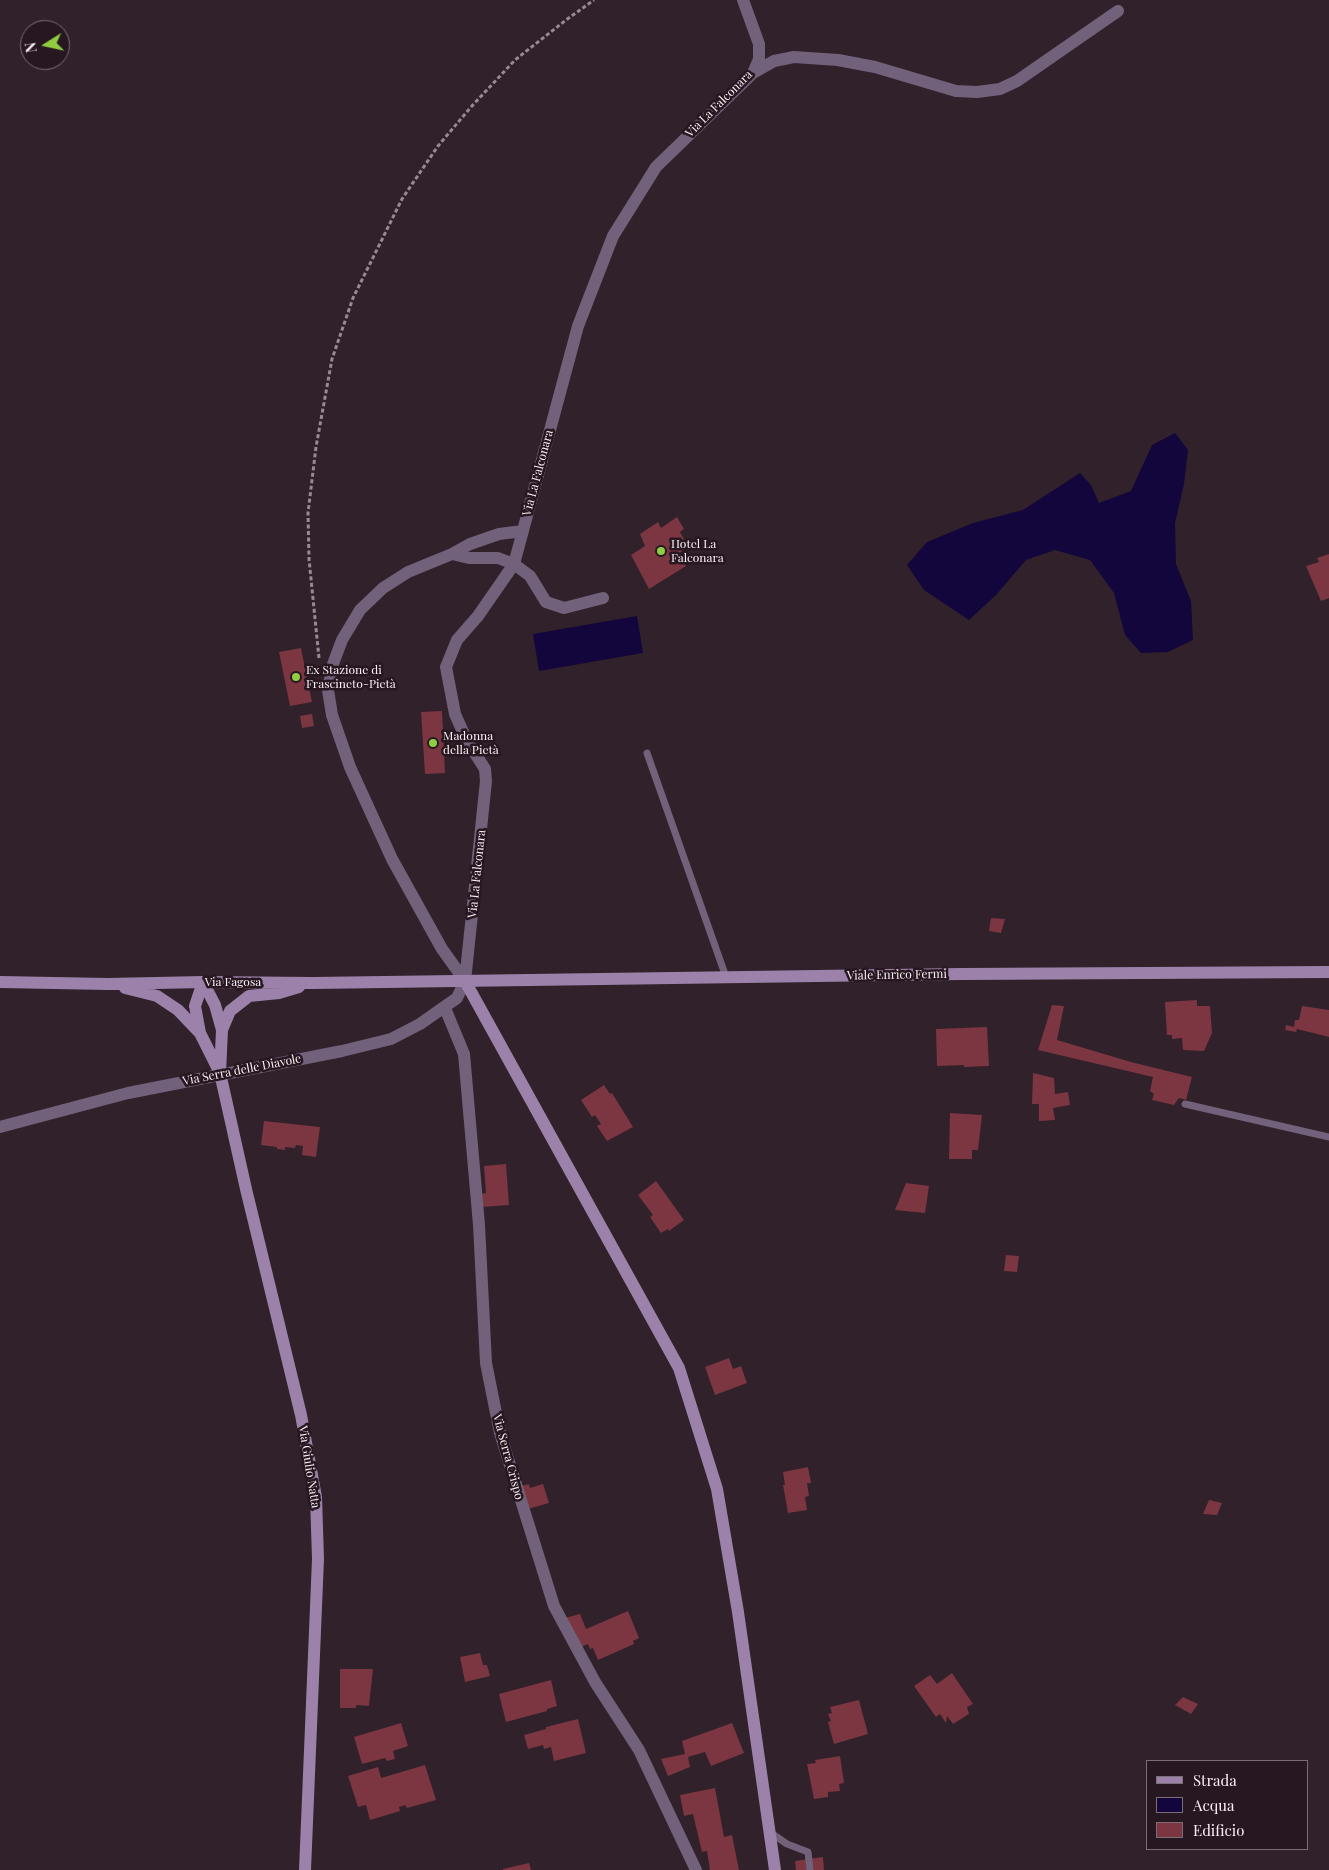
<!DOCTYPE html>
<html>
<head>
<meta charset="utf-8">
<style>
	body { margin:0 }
	#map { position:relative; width:1329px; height:1870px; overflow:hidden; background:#30212a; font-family:"Playfair Display",serif }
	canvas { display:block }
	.legend { position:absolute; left:1146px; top:1760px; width:162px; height:90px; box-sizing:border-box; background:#261720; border:1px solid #7b6d75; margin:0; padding:6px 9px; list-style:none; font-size:15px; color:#faeff5 }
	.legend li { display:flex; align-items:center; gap:10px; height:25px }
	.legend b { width:25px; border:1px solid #7b6d75 }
	.north { position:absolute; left:20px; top:20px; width:50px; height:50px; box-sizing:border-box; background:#261720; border:1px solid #7b6d75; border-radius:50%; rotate:260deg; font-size:14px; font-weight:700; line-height:20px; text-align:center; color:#faeff5 }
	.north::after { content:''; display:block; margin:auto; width:18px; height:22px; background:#90cd40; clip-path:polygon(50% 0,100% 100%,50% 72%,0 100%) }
</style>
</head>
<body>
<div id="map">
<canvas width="1329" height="1870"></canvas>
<ul class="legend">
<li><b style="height:6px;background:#9c82aa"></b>Strada</li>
<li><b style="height:14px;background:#13063d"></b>Acqua</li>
<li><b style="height:14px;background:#7b3641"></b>Edificio</li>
</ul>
<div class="north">N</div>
</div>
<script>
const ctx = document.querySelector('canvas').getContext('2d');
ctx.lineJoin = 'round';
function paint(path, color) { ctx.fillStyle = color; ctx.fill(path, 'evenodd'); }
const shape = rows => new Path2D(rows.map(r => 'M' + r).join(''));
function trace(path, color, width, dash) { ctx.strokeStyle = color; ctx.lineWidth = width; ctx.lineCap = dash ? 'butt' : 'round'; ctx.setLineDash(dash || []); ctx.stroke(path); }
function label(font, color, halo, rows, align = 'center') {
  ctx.font = font + ' "Playfair Display",serif'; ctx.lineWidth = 5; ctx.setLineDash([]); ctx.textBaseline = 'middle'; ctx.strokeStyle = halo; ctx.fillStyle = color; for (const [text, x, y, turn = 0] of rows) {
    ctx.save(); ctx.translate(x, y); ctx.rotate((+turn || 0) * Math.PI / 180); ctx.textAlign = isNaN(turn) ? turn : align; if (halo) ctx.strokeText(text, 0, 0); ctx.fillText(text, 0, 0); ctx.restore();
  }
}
paint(shape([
	[1175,433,1188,450,1184,484,1175,523,1176,564,1191,601,1193,640,1168,652,1141,653,1125,635,1114,593,1090,560,1055,550,1026,560,996,595,969,620,924,590,907,565,927,542,973,523,1023,510,1080,473,1091,485,1099,503,1131,491,1152,445],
	[637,616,643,653,539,671,533,634]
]), '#13063d');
paint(shape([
	[677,517,684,529,680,532,689,548,679,553,686,566,649,589,631,555,645,546,640,534,658,522,661,528],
	[1329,554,1329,598,1321,601,1306,566,1319,562,1317,558],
	[301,648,312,702,290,706,279,652],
	[442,711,445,773,425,774,421,712],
	[312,714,314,726,302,728,300,716],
	[991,918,1005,919,1001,933,989,931],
	[1197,1000,1197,1006,1210,1006,1212,1033,1204,1051,1183,1050,1182,1038,1172,1039,1172,1035,1167,1035,1165,1002],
	[1052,1005,1064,1006,1057,1040,1131,1062,1192,1077,1186,1100,1179,1098,1174,1105,1152,1100,1154,1094,1150,1091,1153,1077,1038,1050],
	[1302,1006,1329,1010,1329,1037,1297,1029,1296,1032,1285,1030,1286,1025,1294,1027,1295,1020,1299,1020],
	[987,1027,989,1066,964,1067,964,1065,937,1066,936,1029],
	[1033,1073,1054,1078,1055,1094,1068,1092,1070,1105,1053,1108,1055,1120,1039,1121,1039,1104,1032,1104],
	[604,1085,610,1094,612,1093,633,1127,607,1141,597,1126,601,1124,595,1115,592,1117,581,1100],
	[950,1113,982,1115,978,1150,972,1150,972,1159,949,1159],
	[264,1121,320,1127,316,1157,302,1155,303,1146,296,1145,295,1148,285,1147,285,1150,277,1149,277,1147,261,1145],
	[506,1164,509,1205,481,1207,480,1194,486,1193,484,1166],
	[656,1181,684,1220,669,1231,668,1229,661,1233,650,1217,653,1215,638,1195],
	[906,1183,929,1186,925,1213,895,1210],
	[1006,1255,1019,1256,1017,1272,1004,1271],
	[729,1358,733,1369,741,1366,747,1383,715,1395,705,1367],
	[808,1467,811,1483,807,1483,809,1496,805,1497,807,1510,788,1513,783,1485,785,1485,783,1472],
	[529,1484,530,1488,543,1484,549,1503,524,1510,517,1487],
	[1209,1500,1222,1503,1217,1515,1203,1514],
	[628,1611,639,1638,633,1641,634,1644,598,1660,593,1648,590,1649,588,1644,578,1648,565,1618,580,1614,586,1629],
	[480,1653,483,1665,487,1665,490,1676,465,1682,460,1657],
	[340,1669,373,1669,369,1706,356,1705,356,1708,340,1708],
	[952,1673,973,1704,967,1707,969,1714,953,1724,947,1716,946,1723,940,1714,936,1717,914,1686,930,1675,937,1684],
	[551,1680,557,1706,547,1709,547,1711,506,1722,499,1694],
	[1183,1697,1198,1704,1191,1714,1175,1705],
	[859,1700,868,1734,834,1744,828,1722,831,1721,828,1714,832,1713,830,1707],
	[578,1719,586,1753,554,1761,551,1747,544,1749,543,1745,528,1749,524,1735,546,1729,546,1727],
	[401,1723,408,1746,393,1751,395,1759,387,1761,385,1758,362,1764,354,1737],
	[732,1723,744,1753,711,1766,705,1752,688,1757,690,1767,668,1776,661,1759,685,1754,682,1741],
	[840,1756,844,1783,839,1784,840,1791,828,1792,828,1797,814,1799,807,1764,816,1763,815,1760],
	[425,1765,436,1800,407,1808,405,1805,399,1807,400,1811,370,1820,366,1805,358,1807,348,1776,378,1767,381,1778],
	[715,1788,724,1837,732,1835,739,1870,710,1870,707,1851,702,1852,693,1814,684,1816,680,1795],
	[823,1857,824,1870,796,1870,795,1861],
	[529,1863,531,1870,503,1870,503,1869]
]), '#7b3641');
trace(shape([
	[319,658,309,559,308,513,316,447,332,359,353,298,402,199,438,146,471,107,515,60,566,20,594,0]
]), '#978a91', 3, [4, 2.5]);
trace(shape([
	[647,753,726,977],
	[1185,1104,1329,1137],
	[771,1833,787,1844,808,1852,810,1870]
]), '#71617a', 7);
trace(shape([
	[753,73,774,61,794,57,838,60,875,67,956,91,977,92,1000,89,1017,81,1118,11],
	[452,554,469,558,498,558,514,564,530,576,546,602,564,608,603,598],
	[465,981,442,949,392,859,350,767,332,715,328,690,333,664,342,640,360,610,383,588,408,572,452,554,470,544,499,534,523,531],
	[445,1008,464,1054,479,1225,486,1363,500,1433,554,1606,595,1682,639,1750,696,1870],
	[0,1127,128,1093,342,1051,391,1039,420,1024,457,998,465,981,486,781,485,769,467,741,455,714,446,667,457,640,478,616,514,564,578,326,613,236,656,167,753,73,759,59,759,44,743,0]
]), '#71617a', 12);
trace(shape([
	[465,981,679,1368,717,1489,738,1612,775,1870],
	[0,982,108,984,203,982,313,983,961,974,1329,972],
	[203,982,215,1005,222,1030,220,1073],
	[125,988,157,996,178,1010,200,1033,220,1073,246,1189,301,1415,316,1497,318,1559,305,1870],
	[222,1030,230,1011,249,996,279,993,299,987],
	[200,1033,195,1006,203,982]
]), '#9c82aa', 12);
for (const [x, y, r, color] of [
	[661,551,5,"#90cd40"],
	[296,677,5,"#90cd40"],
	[433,743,5,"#90cd40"]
]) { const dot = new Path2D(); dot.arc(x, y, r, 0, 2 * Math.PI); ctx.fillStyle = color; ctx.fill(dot); trace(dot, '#261720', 2); }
label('12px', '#faeff5', '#261720', [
	["Via La Falconara",719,104,-45],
	["Via La Falconara",538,473,-75],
	["Via La Falconara",477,874,-84],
	["Viale Enrico Fermi",897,975,-1],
	["Via Fagosa",233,982],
	["Via Serra delle Diavole",242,1070,-11],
	["Via Serra Crispo",508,1457,75],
	["Via Giulio Natta",309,1467,81]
]);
label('12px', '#faeff5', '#261720', [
	["Hotel La",671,544],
	["Falconara",671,558],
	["Ex Stazione di",306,670],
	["Frascineto-Pietà",306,684],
	["Madonna",443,736],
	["della Pietà",443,750]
], 'left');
</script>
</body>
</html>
